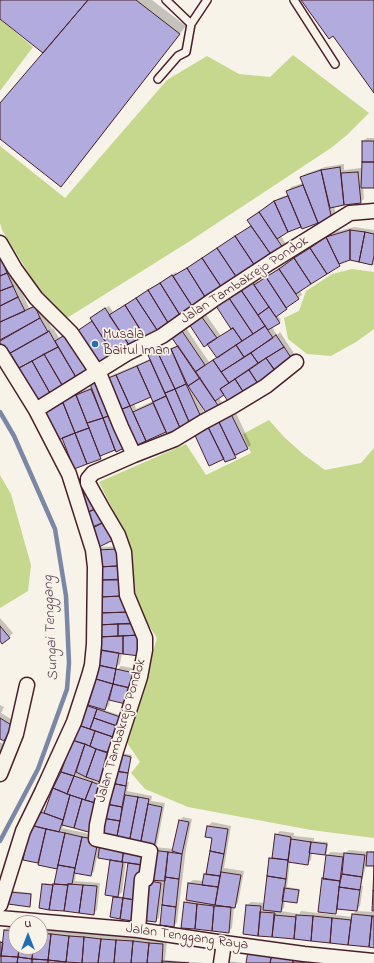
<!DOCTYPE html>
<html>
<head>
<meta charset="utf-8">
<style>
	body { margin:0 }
	#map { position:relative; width:374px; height:963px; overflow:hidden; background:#f7f3e8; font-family:"Indie Flower",sans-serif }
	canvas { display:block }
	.north { position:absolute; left:8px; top:915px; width:40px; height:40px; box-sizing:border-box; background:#f7f3e8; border:1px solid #b29e9c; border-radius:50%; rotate:0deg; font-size:11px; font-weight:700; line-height:16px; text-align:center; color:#4a1f2b }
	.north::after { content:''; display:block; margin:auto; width:14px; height:18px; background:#1f6fb2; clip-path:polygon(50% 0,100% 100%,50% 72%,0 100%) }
</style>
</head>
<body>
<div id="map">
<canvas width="374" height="963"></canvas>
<div class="north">U</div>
</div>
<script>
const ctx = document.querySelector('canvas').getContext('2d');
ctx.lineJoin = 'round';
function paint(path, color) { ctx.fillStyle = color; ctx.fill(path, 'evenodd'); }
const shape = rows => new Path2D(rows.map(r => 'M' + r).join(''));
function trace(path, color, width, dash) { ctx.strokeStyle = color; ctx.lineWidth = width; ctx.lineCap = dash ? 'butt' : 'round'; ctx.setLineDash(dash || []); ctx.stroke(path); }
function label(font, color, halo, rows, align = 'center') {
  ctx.font = font + ' "Indie Flower",sans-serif'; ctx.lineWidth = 3.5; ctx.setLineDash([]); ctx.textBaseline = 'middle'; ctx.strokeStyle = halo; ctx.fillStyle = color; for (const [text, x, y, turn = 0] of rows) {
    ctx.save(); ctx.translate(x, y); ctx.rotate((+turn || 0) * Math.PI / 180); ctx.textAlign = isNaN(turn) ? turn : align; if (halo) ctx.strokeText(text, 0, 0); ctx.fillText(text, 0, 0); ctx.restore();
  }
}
paint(shape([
	[0,19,33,47,0,91],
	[293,55,369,113,347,135,331,148,190,241,67,318,37,287,2,230,0,223,0,146,65,198,167,80,207,56,239,74,270,77],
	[352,269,374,272,374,329,356,342,331,356,307,354,288,339,284,318,299,311,306,291,332,274],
	[269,420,284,437,303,454,325,470,361,463,374,448,374,838,311,830,188,807,145,789,131,773,140,762,126,741,157,638,137,607,129,542,99,482,186,444,206,475,251,453,243,434],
	[0,475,11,494,31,565,28,591,0,608]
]), '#c5d88d');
paint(shape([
	[0,0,152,0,186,26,68,179,61,186,0,138,0,105,44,52,0,17],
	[367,138,374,138,374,187,363,187,364,199,360,202,334,206,336,215,332,219,303,228,302,225,287,231,281,236,286,244,283,247,222,290,144,334,115,353,92,318,95,314,109,306,113,312,176,272,177,274,252,225,248,220,252,216,279,198,289,194,288,191,291,187,303,183,301,177,305,174,325,167,344,164,344,170,361,168,361,173,363,173,363,141],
	[354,227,374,230,374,265,350,259,344,261,339,265,300,291,302,295,277,315,281,320,272,327,277,335,280,332,295,355,292,359,230,401,224,393,218,397,222,402,218,406,202,407,204,413,189,423,168,433,167,431,133,446,126,447,104,454,100,458,62,437,49,407,64,401,67,397,92,387,91,384,94,381,108,377,150,359,149,355,153,352,161,348,163,352,178,345,177,334,186,328,209,362,217,357,208,343,190,325,205,313,221,336,232,328,221,303,256,279,258,282,331,233],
	[151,395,153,401,136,409,134,403],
	[0,244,29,308,39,303,52,329,53,328,59,338,72,330,93,367,66,383,10,352,7,354,0,341],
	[235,411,251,445,235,457,198,428],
	[91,488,108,519,98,546,90,530,93,527,80,493],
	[121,546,141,632,122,653,120,664,114,669,116,671,121,666,137,669,130,699,110,699,109,705,104,710,123,716,114,748,94,781,106,785,64,825,62,828,99,836,122,753,132,755,127,782,129,782,127,791,152,796,151,801,165,803,157,844,154,847,174,849,180,821,183,817,192,819,186,849,177,922,174,926,165,885,164,885,159,918,155,921,149,849,139,895,111,916,114,897,115,896,111,859,97,857,94,872,90,875,76,872,75,881,100,883,97,910,93,914,43,884,45,883,54,884,55,882,58,868,39,864,39,862,24,859,31,826,40,809,46,810,62,772,86,705,87,704,89,704,97,679,103,649,100,649,98,551,102,547],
	[126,862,130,862,124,897,118,896,122,892],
	[0,618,13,633,9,637,0,640],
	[0,705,4,707,1,713,16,722,4,739,0,738],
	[0,742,4,744,0,755],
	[212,822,231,826,224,868,244,871,238,903,234,907,232,928,228,932,185,903,188,899,189,883,193,880,204,881,213,837,206,836,208,826],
	[280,831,294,833,294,836,314,838,314,841,328,842,327,853,325,854,312,853,311,860,307,864,290,861,287,887,300,889,298,900,297,901,285,900,284,908,281,911,299,914,301,911,352,917,353,914,356,911,374,912,374,947,244,933,247,905,251,902,265,903,270,858,274,855,276,835],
	[349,850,369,852,370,851,374,851,374,865,366,865,361,886,363,886,360,906,357,910,339,908,335,914,327,855,331,852,345,853],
	[12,891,32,893,31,904,29,906,11,892],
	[9,926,16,927,16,947,40,947,40,929,167,941,165,960,205,963,0,963,0,941,4,941,5,930],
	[248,951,374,963,247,963],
	[229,961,244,963,227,963]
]), '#0003');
trace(shape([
	[0,412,14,436,55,529,66,596,69,663,67,689,38,769,0,841]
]), '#7b87a7', 4.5);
const building = shape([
	[0,0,88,0,43,53,0,19,0,0],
	[88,0,136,0,180,34,61,187,0,139,0,103,88,0],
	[301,0,374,0,374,93,333,36,329,39,301,0],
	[362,141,374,141,374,162,362,162,362,141],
	[362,162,374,162,374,188,361,188,362,162],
	[340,167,344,205,330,208,321,170,340,167],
	[321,170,332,220,318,223,300,177,321,170],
	[358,172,361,203,344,205,341,173,358,172],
	[303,185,318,223,302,229,286,191,303,185],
	[288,196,301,227,288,232,274,201,288,196],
	[274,201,288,232,277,239,259,212,274,201],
	[259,212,283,248,272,256,247,220,259,212],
	[251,226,272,256,255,266,235,236,251,226],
	[350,230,350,260,339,264,326,237,350,230],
	[350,230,365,232,359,262,350,260,350,230],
	[365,232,374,234,374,256,372,265,359,262,365,232],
	[235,236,255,266,237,278,217,248,235,236],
	[326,237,340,266,327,274,310,248,326,237],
	[217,248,237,278,222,288,202,258,217,248],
	[310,248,327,274,311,284,294,258,310,248],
	[202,258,223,290,207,300,187,268,202,258],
	[294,258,311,284,296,294,279,269,294,258],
	[0,260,2,260,7,273,0,276,0,260],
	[187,268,207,300,194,309,173,276,187,268],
	[279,269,299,299,286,308,266,277,279,269],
	[7,273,13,286,0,291,0,276,7,273],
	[172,275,194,309,181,317,160,283,172,275],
	[266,277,287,309,276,317,254,285,266,277],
	[252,282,269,307,258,315,241,290,252,282],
	[160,283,182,318,170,326,148,290,160,283],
	[13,286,18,297,0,306,0,291,13,286],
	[148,290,170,326,159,333,136,298,148,290],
	[241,290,265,326,253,334,229,298,241,290],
	[18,297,25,311,0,322,0,306,18,297],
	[136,298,159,333,147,340,125,305,136,298],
	[229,298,253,334,242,341,233,328,231,329,216,306,229,298],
	[125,305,144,336,129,345,109,315,125,305],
	[35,306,40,318,0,340,0,322,35,306],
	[269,307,280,323,268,330,258,315,269,307],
	[105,308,129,345,114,355,90,318,105,308],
	[201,316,217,338,204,347,189,324,201,316],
	[40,318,48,332,7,355,0,343,0,341,40,318],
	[92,321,115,356,98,364,74,333,92,321],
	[265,326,273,338,244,357,236,345,265,326],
	[233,328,242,341,217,358,207,344,233,328],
	[49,331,58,347,19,368,10,353,49,331],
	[182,331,205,365,195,372,172,338,182,331],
	[68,333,90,372,77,379,55,341,68,333],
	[276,335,284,347,258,363,251,353,276,335],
	[236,345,244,357,221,372,213,360,236,345],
	[178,346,200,378,188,386,171,349,178,346],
	[58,347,77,379,63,387,44,354,58,347],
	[284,347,292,359,275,371,266,358,284,347],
	[171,349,186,384,175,389,159,355,171,349],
	[157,351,175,389,165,393,148,355,157,351],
	[251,353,258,363,229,383,221,372,251,353],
	[44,354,64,388,51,395,32,361,44,354],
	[266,358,277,373,259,385,249,370,266,358],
	[150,360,166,396,153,402,137,366,150,360],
	[213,360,229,383,220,389,224,395,215,401,195,372,213,360],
	[32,361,51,395,38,403,19,368,32,361],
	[137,366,151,397,130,406,116,375,137,366],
	[249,370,258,384,244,393,235,379,249,370],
	[116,375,130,406,117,411,103,380,116,375],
	[200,378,219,407,207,414,188,386,200,378],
	[235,379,244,393,229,403,220,389,235,379],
	[101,380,113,414,103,418,90,384,101,380],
	[186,384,201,417,189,422,175,389,186,384],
	[91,389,103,418,87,423,76,395,91,389],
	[175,389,190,424,180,428,165,393,175,389],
	[76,395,89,428,75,433,62,400,76,395],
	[166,396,180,428,167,434,153,402,166,396],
	[63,403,75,433,56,441,44,410,63,403],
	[153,403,166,432,146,441,133,412,153,403],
	[130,406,146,441,133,447,117,411,130,406],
	[113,414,126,447,116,452,103,418,113,414],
	[231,414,248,449,235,455,218,420,231,414],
	[103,418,115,450,100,456,87,423,103,418],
	[218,420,236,458,225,462,207,425,218,420],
	[207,425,224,459,209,466,193,431,207,425],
	[89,428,101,459,87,464,75,433,89,428],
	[75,433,87,464,74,469,62,438,75,433],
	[89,489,97,508,88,512,79,493,89,489],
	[101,507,107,521,92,527,86,513,101,507],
	[108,520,117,538,97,548,89,530,108,520],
	[118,549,118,566,98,567,97,550,118,549],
	[118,566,119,580,99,580,98,567,118,566],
	[123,579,123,596,100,597,99,580,123,579],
	[123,596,129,612,98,613,97,597,123,596],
	[134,612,135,623,98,625,98,613,134,612],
	[118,624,139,624,139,635,118,636,118,624],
	[118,624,118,636,98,637,98,625,118,624],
	[0,626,10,638,2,644,0,641,0,626],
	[139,635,140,656,123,654,123,636,139,635],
	[123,636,123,654,99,650,98,637,123,636],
	[102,650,119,653,116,669,98,665,102,650],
	[98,665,116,669,113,684,96,679,98,665],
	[116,669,134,673,130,688,113,684,116,669],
	[96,679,113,684,105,710,88,705,96,679],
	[113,684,130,688,126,704,109,700,113,684],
	[85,705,97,709,90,729,78,725,85,705],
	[97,709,123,718,120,727,94,718,97,709],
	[0,718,13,726,4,741,0,739,0,718],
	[94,718,120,727,116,738,90,729,94,718],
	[78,725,95,731,90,746,72,740,78,725],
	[95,731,116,738,111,753,96,749,90,746,95,731],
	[72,740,85,744,74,776,61,772,72,740],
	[85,744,96,749,86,777,76,772,85,744],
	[96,749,113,755,103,783,86,777,96,749],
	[119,754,131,757,128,773,116,771,119,754],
	[114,771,128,773,126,786,111,783,114,771],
	[61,772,74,776,67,794,53,788,61,772],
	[74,776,92,782,85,800,67,794,74,776],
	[92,782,105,787,99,804,85,800,92,782],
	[111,783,126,786,122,807,107,804,111,783],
	[53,788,70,795,63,820,44,813,53,788],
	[70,795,82,799,74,828,62,825,70,795],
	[125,795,138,797,129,843,116,841,125,795],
	[138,797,149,799,140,846,129,843,138,797],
	[82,799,99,804,92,833,74,828,82,799],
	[105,804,122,807,120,821,102,818,105,804],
	[148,804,162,807,154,848,140,846,148,804],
	[35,812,44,813,63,820,59,832,30,825,35,812],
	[102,818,120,821,116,841,98,838,102,818],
	[179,820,189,822,182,854,172,851,179,820],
	[30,825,46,829,38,863,23,860,30,825],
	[207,826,228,829,224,854,210,851,212,838,205,837,207,826],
	[46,829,65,833,57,869,38,865,46,829],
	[65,833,82,837,75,868,58,865,65,833],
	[275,834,291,837,288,860,272,858,275,834],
	[82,837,95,839,93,845,97,846,91,876,74,873,82,837],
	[291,839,311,842,308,865,288,862,291,839],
	[311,842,327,844,325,855,309,853,311,842],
	[100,843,124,847,122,862,98,858,100,843],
	[124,849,146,852,144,865,122,862,124,849],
	[152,850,168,852,165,881,148,880,152,850],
	[210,851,224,854,220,876,206,874,210,851],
	[168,852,182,854,179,879,165,877,168,852],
	[367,852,374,852,374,866,366,866,367,852],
	[344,853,365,855,362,877,342,874,344,853],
	[326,855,343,857,340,881,323,879,326,855],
	[269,858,288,860,286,879,267,876,269,858],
	[110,860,123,862,118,897,105,895,110,860],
	[128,863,141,865,135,900,123,898,128,863],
	[58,865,75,868,72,884,68,884,68,885,54,884,58,865],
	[374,866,374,891,373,891,374,866],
	[221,872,241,875,235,908,215,905,221,872],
	[204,874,220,876,218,887,202,885,204,874],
	[342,874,362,877,360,890,339,887,342,874],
	[267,876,286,879,281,912,263,910,267,876],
	[165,877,179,879,176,907,162,905,165,877],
	[322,878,340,881,336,914,318,912,322,878],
	[144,880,161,883,156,922,139,920,144,880],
	[188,883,218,887,215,905,186,900,188,883],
	[42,884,53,885,49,910,39,908,42,884],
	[53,884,68,885,64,911,49,910,53,884],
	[68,884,83,885,79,913,64,911,68,884],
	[83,885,97,886,94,915,79,913,83,885],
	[339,887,360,890,357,911,337,909,339,887],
	[284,888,299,890,297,903,282,901,284,888],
	[373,891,374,891,374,911,372,911,373,891],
	[10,892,31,894,30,907,8,904,10,892],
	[113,897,123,898,120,919,110,917,113,897],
	[123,898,135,900,132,921,120,919,123,898],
	[184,902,197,904,195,929,181,928,184,902],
	[197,904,214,906,212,931,195,929,197,904],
	[162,905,176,907,174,927,160,925,162,905],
	[246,905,261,906,258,936,243,934,246,905],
	[214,906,231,907,229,933,212,931,214,906],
	[260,912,275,913,272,937,258,936,260,912],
	[352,914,372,916,369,947,348,945,352,914],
	[274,915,296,917,294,939,272,937,274,915],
	[296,915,313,916,311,941,294,939,296,915],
	[313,916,332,918,330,943,311,941,313,916],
	[372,916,374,916,374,948,369,947,372,916],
	[332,918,351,920,348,945,330,943,332,918],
	[4,930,16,931,16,947,19,947,18,957,1,956,4,930],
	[40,933,51,934,48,960,32,959,33,947,40,947,40,933],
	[51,934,69,936,66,962,48,960,51,934],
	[69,936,84,937,82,963,66,962,69,936],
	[84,937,101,939,98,963,82,963,84,937],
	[101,939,116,940,114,963,98,963,101,939],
	[116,940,133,941,131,963,114,963,116,940],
	[133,941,149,943,147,963,131,963,133,941],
	[0,942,3,943,1,956,0,956,0,942],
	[149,943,163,944,162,963,147,963,149,943],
	[19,947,33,947,32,959,18,957,19,947],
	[248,951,272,954,270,963,246,963,248,951],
	[272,954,293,956,293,963,270,963,272,954],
	[1,956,18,957,17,963,1,963,1,956],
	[293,956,305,958,304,963,293,963,293,956],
	[18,957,32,959,32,963,17,963,18,957],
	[32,959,48,960,48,963,32,963,32,959],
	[48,960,66,962,66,963,48,963,48,960],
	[162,961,189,963,162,963,162,961]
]);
paint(building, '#b2abdd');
trace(building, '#4a1f2b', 1);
const service = shape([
	[294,0,335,64],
	[191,24,207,0],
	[158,79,178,56,186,52,191,24,166,0]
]);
const minor = shape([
	[0,243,15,269,36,298,71,333,101,378,121,427,134,455],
	[0,352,36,410,69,474,93,550,95,567,94,644,92,665,89,676,74,722,42,792,23,831,0,905],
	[36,410,126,354,162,336,213,300,271,262,350,213,374,211],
	[0,774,16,734,27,685],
	[0,918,138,930,224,943,304,954,374,961],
	[138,930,142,879,146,879,150,851,96,839,97,825,102,802,116,751,140,677,145,650,145,638,127,595,124,552,118,535,102,508,88,483,88,479,93,473,134,455,175,439,203,422,233,406,266,386,296,362],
	[221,963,224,943]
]);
trace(service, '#4a1f2b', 10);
trace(minor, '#4a1f2b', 17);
trace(service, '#f7f3e8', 7);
trace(minor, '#f7f3e8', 14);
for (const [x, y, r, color] of [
	[95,344,4,"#1f6fb2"]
]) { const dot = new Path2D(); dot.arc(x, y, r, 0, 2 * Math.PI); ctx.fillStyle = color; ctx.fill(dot); trace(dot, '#f7f3e8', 1.5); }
label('14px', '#4a1f2b', '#f7f3e8', [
	["Jalan Tambakrejo Pondok",245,281,-33],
	["Jalan Tambakrejo Pondok",122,731,-74],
	["Jalan Tenggang Raya",187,938,8]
]);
label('14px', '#4a1f2b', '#f7f3e8', [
	["Musala",103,336],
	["Baitul Iman",103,352]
], 'left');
label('italic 15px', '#5e4a5e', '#f7f3e8', [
	["Sungai Tenggang",52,628,-93]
]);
</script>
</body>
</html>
